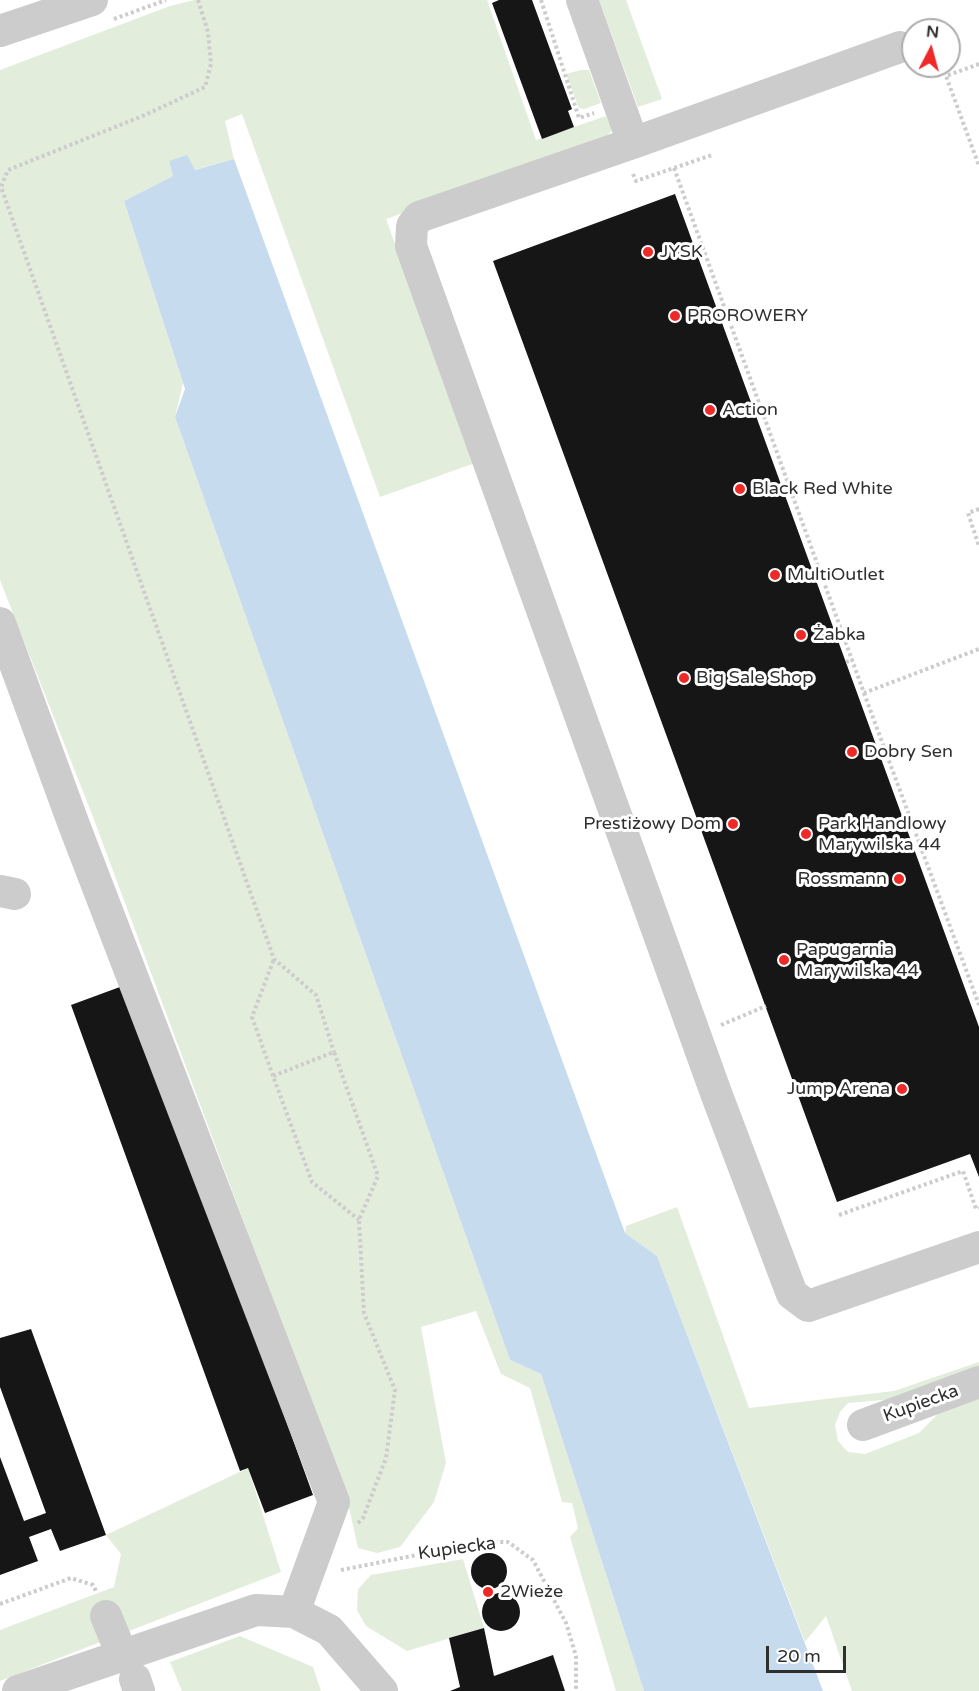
<!DOCTYPE html>
<html>
<head>
<meta charset="utf-8">
<style>
	body { margin:0 }
	#map { position:relative; width:979px; height:1691px; overflow:hidden; background:#fff; font-family:"Varela Round",sans-serif }
	canvas { display:block }
	.north { position:absolute; left:901px; top:18px; width:60px; height:60px; box-sizing:border-box; background:#fff; border:2px solid #acacac; border-radius:50%; rotate:6deg; font-size:16px; font-weight:700; line-height:24px; text-align:center; color:#2f2f2f }
	.north::after { content:''; display:block; margin:auto; width:21px; height:27px; background:#ef2927; clip-path:polygon(50% 0,100% 100%,50% 72%,0 100%) }
	.scale { position:absolute; left:766px; top:1646px; width:80px; height:27px; box-sizing:border-box; border:3px solid #2f2f2f; border-top:0; padding-left:8px; font-size:18px; line-height:21px; white-space:nowrap; color:#2f2f2f; -webkit-text-stroke:4px #fff; paint-order:stroke }
</style>
</head>
<body>
<div id="map">
<canvas width="979" height="1691"></canvas>
<div class="north">N</div>
<div class="scale">20 m</div>
</div>
<script>
const ctx = document.querySelector('canvas').getContext('2d');
ctx.lineJoin = 'round';
function paint(path, color) { ctx.fillStyle = color; ctx.fill(path, 'evenodd'); }
const shape = rows => new Path2D(rows.map(r => 'M' + r).join(''));
function trace(path, color, width, dash) { ctx.strokeStyle = color; ctx.lineWidth = width; ctx.lineCap = dash ? 'butt' : 'round'; ctx.setLineDash(dash || []); ctx.stroke(path); }
function label(font, color, halo, rows, align = 'center') {
  ctx.font = font + ' "Varela Round",sans-serif'; ctx.lineWidth = 6; ctx.setLineDash([]); ctx.textBaseline = 'middle'; ctx.strokeStyle = halo; ctx.fillStyle = color; for (const [text, x, y, turn = 0] of rows) {
    ctx.save(); ctx.translate(x, y); ctx.rotate((+turn || 0) * Math.PI / 180); ctx.textAlign = isNaN(turn) ? turn : align; if (halo) ctx.strokeText(text, 0, 0); ctx.fillText(text, 0, 0); ctx.restore();
  }
}
paint(shape([
	[194,0,487,0,536,140,606,116,612,130,601,143,386,219,475,463,380,497,242,114,225,121,234,159,194,170,169,161,173,176,124,201,183,383,175,417,510,1360,541,1374,644,1691,616,1691,570,1537,578,1528,572,1503,562,1502,530,1388,501,1374,476,1311,421,1327,446,1463,434,1502,400,1547,377,1553,358,1548,347,1499,93,817,0,580,0,70,170,6],
	[599,0,626,0,662,99,638,107],
	[580,70,589,70,601,103,584,109,579,108,566,74],
	[677,1207,749,1408,894,1391,979,1362,979,1368,895,1399,848,1403,840,1412,835,1425,838,1441,848,1452,865,1454,919,1433,950,1402,979,1389,979,1691,852,1691,826,1616,805,1642,657,1256,625,1233,626,1226],
	[248,1468,281,1572,0,1681,0,1630,114,1587,121,1554,106,1535],
	[463,1559,484,1628,407,1651,366,1626,357,1610,358,1589,371,1575],
	[240,1636,313,1667,321,1691,182,1691,170,1662]
]), '#e3eddc');
paint(shape([
	[187,155,195,170,234,159,625,1233,657,1256,823,1691,644,1691,541,1374,510,1360,175,417,185,389,124,201,173,176,169,161]
]), '#c7dbee');
paint(shape([
	[499,0,532,0,572,109,568,111,574,127,542,139,492,3],
	[675,194,979,1027,979,1177,970,1154,837,1202,493,261],
	[128,984,313,1495,265,1513,248,1468,240,1471,71,1005],
	[31,1329,106,1535,60,1551,51,1529,29,1537,38,1561,0,1575,0,1457,24,1521,46,1513,0,1387,0,1338],
	'471 1571a18 18 0 1 1 36 0a18 18 0 1 1-36 0Z',
	'482 1612a19 19 0 1 1 38 0a19 19 0 1 1-38 0Z',
	[484,1628,494,1676,553,1655,565,1691,450,1691,460,1687,449,1638]
]), '#161616');
trace(shape([
	[198,0,208,32,211,64,205,87,145,115,8,170,1,187,274,959,316,995,334,1052],
	[541,0,579,118,594,113],
	[114,19,166,0],
	[979,64,946,76,979,166],
	[674,168,864,693,979,649],
	[633,174,636,181,712,155],
	[979,509,968,513,979,546],
	[846,662,853,660],
	[864,693,979,1005],
	[721,1025,766,1006],
	[273,1076,252,1017,274,959],
	[839,1215,963,1171,976,1209,979,1208],
	[358,1523,363,1518,386,1458,395,1390,364,1313,359,1220,378,1176,334,1052,273,1076,312,1182,359,1220],
	[341,1570,483,1542,508,1542,533,1560,566,1623,576,1656,576,1691],
	[0,1604,71,1578,93,1585,96,1591]
]), '#ccc', 4, [3, 3]);
trace(shape([
	[582,0,633,143,900,47],
	[0,31,92,0],
	[633,143,419,217,412,226,411,246,716,1093,792,1294,808,1306,979,1247],
	[0,623,74,825,334,1502,294,1612],
	[0,891,15,894],
	[863,1425,979,1382],
	[106,1616,122,1655],
	[135,1679,139,1691],
	[18,1691,256,1610,294,1612,329,1630,382,1691]
]), '#ccc', 32);
for (const [x, y, r, color] of [
	[648,252,6,"#ef2927"],
	[675,316,6,"#ef2927"],
	[710,410,6,"#ef2927"],
	[740,489,6,"#ef2927"],
	[775,575,6,"#ef2927"],
	[801,635,6,"#ef2927"],
	[684,678,6,"#ef2927"],
	[852,752,6,"#ef2927"],
	[733,824,6,"#ef2927"],
	[806,834,6,"#ef2927"],
	[899,879,6,"#ef2927"],
	[784,960,6,"#ef2927"],
	[902,1089,6,"#ef2927"],
	[488,1592,6,"#ef2927"]
]) { const dot = new Path2D(); dot.arc(x, y, r, 0, 2 * Math.PI); ctx.fillStyle = color; ctx.fill(dot); trace(dot, '#fff', 2); }
label('18px', '#2f2f2f', '#fff', [
	["JYSK",660,252],
	["PROROWERY",687,316],
	["Action",722,410],
	["Black Red White",752,489],
	["MultiOutlet",787,575],
	["Żabka",813,635],
	["Big Sale Shop",696,678],
	["Dobry Sen",864,752],
	["Prestiżowy Dom",721,824,"right"],
	["Park Handlowy",818,824],
	["Marywilska 44",818,845],
	["Rossmann",887,879,"right"],
	["Papugarnia",796,950],
	["Marywilska 44",796,971],
	["Jump Arena",890,1089,"right"],
	["2Wieże",500,1592]
], 'left');
label('18px', '#2f2f2f', '#fff', [
	["Kupiecka",921,1404,-20],
	["Kupiecka",457,1549,-8]
]);
</script>
</body>
</html>
